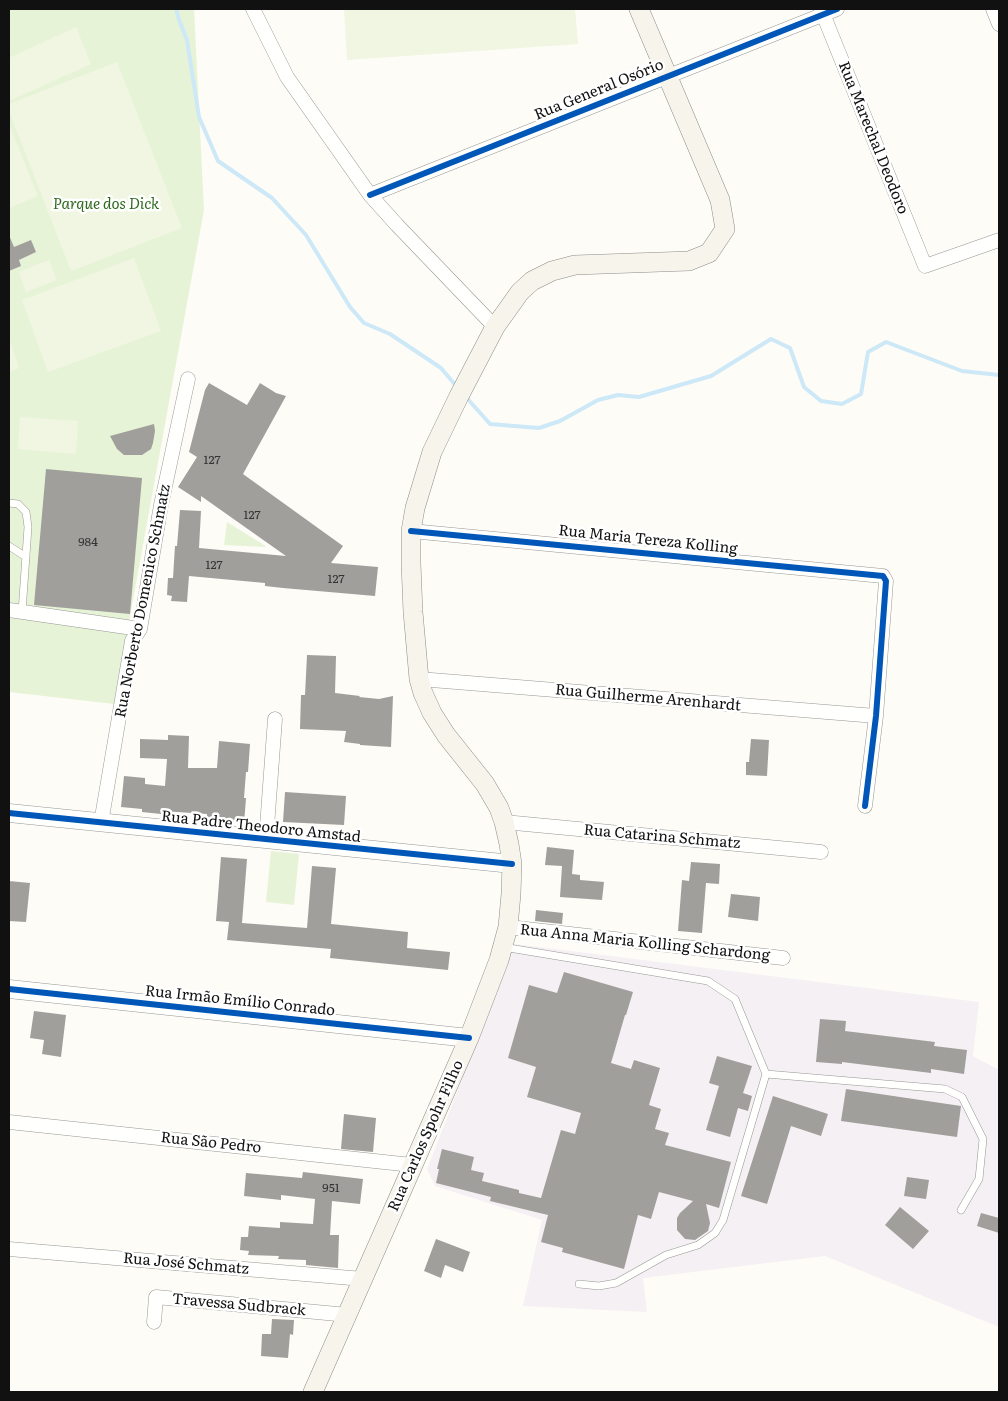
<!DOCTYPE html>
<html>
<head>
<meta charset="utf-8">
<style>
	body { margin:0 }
	#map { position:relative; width:1008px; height:1401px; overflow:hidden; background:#fdfcf7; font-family:Literata,serif }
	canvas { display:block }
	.frame { position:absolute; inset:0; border:10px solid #111; pointer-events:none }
</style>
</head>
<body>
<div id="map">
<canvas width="1008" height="1401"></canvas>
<div class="frame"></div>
</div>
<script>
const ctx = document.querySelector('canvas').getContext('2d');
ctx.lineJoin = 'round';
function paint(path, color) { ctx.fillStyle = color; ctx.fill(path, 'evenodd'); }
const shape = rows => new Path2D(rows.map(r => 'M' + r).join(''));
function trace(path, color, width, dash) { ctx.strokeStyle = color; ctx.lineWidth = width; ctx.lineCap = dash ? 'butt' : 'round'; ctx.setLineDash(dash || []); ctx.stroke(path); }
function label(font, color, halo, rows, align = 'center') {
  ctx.font = font + ' Literata,serif'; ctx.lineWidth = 5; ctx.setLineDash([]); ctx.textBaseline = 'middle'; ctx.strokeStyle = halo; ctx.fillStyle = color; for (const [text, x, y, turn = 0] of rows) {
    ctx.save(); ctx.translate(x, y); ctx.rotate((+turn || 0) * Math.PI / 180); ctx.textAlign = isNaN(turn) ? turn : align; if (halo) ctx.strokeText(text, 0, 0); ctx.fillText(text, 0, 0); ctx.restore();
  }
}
paint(shape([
	[515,944,979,1002,973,1056,999,1070,999,1327,825,1256,643,1278,647,1312,523,1306,542,1220,435,1186,427,1169]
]), '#f5f0f3');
paint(shape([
	[9,9,194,9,204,210,114,704,9,692],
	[227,522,264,545,266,547,224,545],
	[271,851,299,854,294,905,266,902]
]), '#e7f3d7');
paint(shape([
	[344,9,575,9,578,44,347,60],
	[76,27,91,64,9,101,9,58],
	[117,62,182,228,71,271,9,111,9,104],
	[9,127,10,127,38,196,9,208],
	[134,258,161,331,48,372,22,300],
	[49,260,57,280,26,292,19,272],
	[9,339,19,368,9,372],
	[20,417,78,421,76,454,18,449]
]), '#f0f6e1');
trace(shape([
	[176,9,179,20,187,40,199,117,218,161,272,198,306,235,350,307,364,323,390,334,441,368,457,387],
	[465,396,490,424,539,428,560,421,598,400,618,395,639,397,711,376,771,339,790,348,804,387,821,401,842,404,861,394,868,352,886,342,962,371,999,375]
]), '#cde8f7', 4);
paint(shape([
	[9,235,14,247,31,240,36,252,19,260,21,266,9,271],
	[209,383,247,405,260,383,276,393,286,396,243,474,343,546,331,563,378,567,375,596,283,588,265,586,265,583,189,576,187,602,171,601,172,596,167,595,168,578,173,578,175,546,177,546,180,510,201,511,199,548,286,556,201,496,201,502,178,487,197,457,189,452,205,390],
	[154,424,155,431,153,443,151,449,142,455,124,455,117,449,110,436],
	[46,469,142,478,130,614,34,605],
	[307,655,336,656,335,693,360,696,359,697,379,699,393,696,391,747,360,745,360,744,344,742,346,731,300,729,301,695,305,695],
	[168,735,189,736,188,768,217,768,219,741,250,744,248,772,246,772,244,798,246,798,244,824,207,820,207,814,162,811,161,814,142,812,142,809,121,807,124,776,145,778,145,784,165,786,167,759,140,758,140,739,168,740],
	[751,739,769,740,767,776,746,775,746,762,749,762],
	[285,792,346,796,344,825,283,822],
	[547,847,574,850,572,874,580,875,580,880,604,882,602,900,560,897,562,866,545,865],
	[221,857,247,859,242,923,307,928,312,866,336,868,331,924,408,932,407,948,450,952,448,970,330,958,331,949,227,940,229,922,216,921],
	[691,862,720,864,719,884,706,883,702,933,678,931,682,880,689,881],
	[9,881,30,883,26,922,9,921],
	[731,894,760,897,758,921,728,917],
	[536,910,563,913,562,924,535,921],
	[564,972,633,992,626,1015,625,1015,611,1063,631,1069,634,1060,660,1068,649,1105,661,1109,655,1129,669,1133,665,1145,731,1162,719,1208,706,1204,710,1223,708,1231,695,1240,685,1239,677,1230,677,1218,680,1213,693,1201,659,1192,651,1219,638,1215,624,1269,562,1252,563,1248,541,1242,548,1215,490,1201,491,1197,436,1183,439,1169,437,1169,442,1149,474,1157,471,1170,484,1173,482,1181,519,1190,519,1193,541,1198,561,1130,575,1134,581,1113,527,1097,536,1067,508,1058,529,985,557,993],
	[34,1011,66,1015,61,1057,42,1054,44,1040,30,1038],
	[820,1019,846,1021,845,1031,935,1042,934,1046,967,1050,964,1074,931,1069,931,1073,842,1062,842,1064,816,1062],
	[717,1056,752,1066,743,1093,752,1096,748,1111,738,1108,730,1137,706,1130,719,1086,709,1083],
	[846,1089,961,1106,957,1137,841,1121],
	[773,1096,828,1114,821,1136,791,1126,767,1204,741,1196],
	[344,1114,376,1118,373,1152,341,1149],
	[303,1172,363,1179,360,1204,332,1201,330,1235,339,1235,338,1268,306,1265,306,1260,278,1259,279,1256,248,1255,249,1251,240,1250,241,1237,248,1237,249,1226,280,1228,280,1222,313,1224,315,1199,281,1195,281,1200,244,1196,246,1173,302,1178],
	[907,1177,929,1180,926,1199,904,1196],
	[900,1207,929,1231,913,1249,885,1225],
	[981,1213,999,1218,999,1233,977,1226],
	[436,1239,470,1252,463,1272,445,1265,441,1278,424,1271],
	[272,1319,294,1320,293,1335,290,1334,288,1358,261,1356,262,1334,271,1334]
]), '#a19f9c');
const service = shape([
	[9,503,18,504,26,512,28,527,22,612],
	[9,546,26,557],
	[503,947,708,981,735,999,766,1074,723,1220,715,1233,698,1245,666,1255,616,1283,599,1286,579,1284],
	[766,1074,945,1089,962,1097,983,1139,979,1179,961,1210]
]);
const minor = shape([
	[253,9,287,77,370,195,397,225,495,327],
	[821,9,925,266,999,240],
	[993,9,999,24],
	[370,195,837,9],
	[411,531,883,576,886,581,876,716,865,806],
	[9,610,140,629],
	[419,679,876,716],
	[504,822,821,852],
	[101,823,132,641,140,629,161,505,188,379],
	[266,840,275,719],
	[508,927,783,958],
	[9,1122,412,1165],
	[9,1249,363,1279],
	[154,1322,156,1297,348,1315]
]);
const tertiary = shape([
	[9,813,512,864],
	[9,989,469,1038]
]);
const secondary = shape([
	[313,1392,469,1038,499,960,508,927,511,894,512,864,509,844,504,822,499,808,485,784,446,735,432,713,423,693,419,679,413,612,411,564,411,531,415,508,432,452,459,396,495,327,520,292,532,281,552,271,575,265,689,261,709,253,725,229,720,200,639,9]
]);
trace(service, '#979795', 8);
trace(minor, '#979795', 15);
trace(tertiary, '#979795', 19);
trace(secondary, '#8e8d8b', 20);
trace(service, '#fffffe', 7);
trace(minor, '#fffffe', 14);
trace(tertiary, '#fffffe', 18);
trace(secondary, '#f6f4eb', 19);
trace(shape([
	[370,195,837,9],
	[411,531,883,576,886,581,876,716,865,806],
	[9,813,512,864],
	[9,989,469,1038]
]), '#0057b8', 6);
label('12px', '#353434', null, [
	["127",212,460],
	["127",252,515],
	["984",88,542],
	["127",214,565],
	["127",336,579],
	["951",331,1188]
]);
label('15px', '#111', '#fff', [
	["Rua General Osório",599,90,-22],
	["Rua Marechal Deodoro",873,138,68],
	["Rua Maria Tereza Kolling",648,540,6],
	["Rua Norberto Domenico Schmatz",143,601,-79],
	["Rua Guilherme Arenhardt",648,698,5],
	["Rua Padre Theodoro Amstad",261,827,6],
	["Rua Catarina Schmatz",662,837,5],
	["Rua Anna Maria Kolling Schardong",645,943,6],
	["Rua Irmão Emílio Conrado",240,1001,6],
	["Rua Carlos Spohr Filho",426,1136,-66],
	["Rua São Pedro",211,1143,6],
	["Rua José Schmatz",186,1264,5],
	["Travessa Sudbrack",239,1305,5]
]);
label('italic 15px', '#2f6b1f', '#fff', [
	["Parque dos Dick",106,205]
]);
</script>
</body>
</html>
